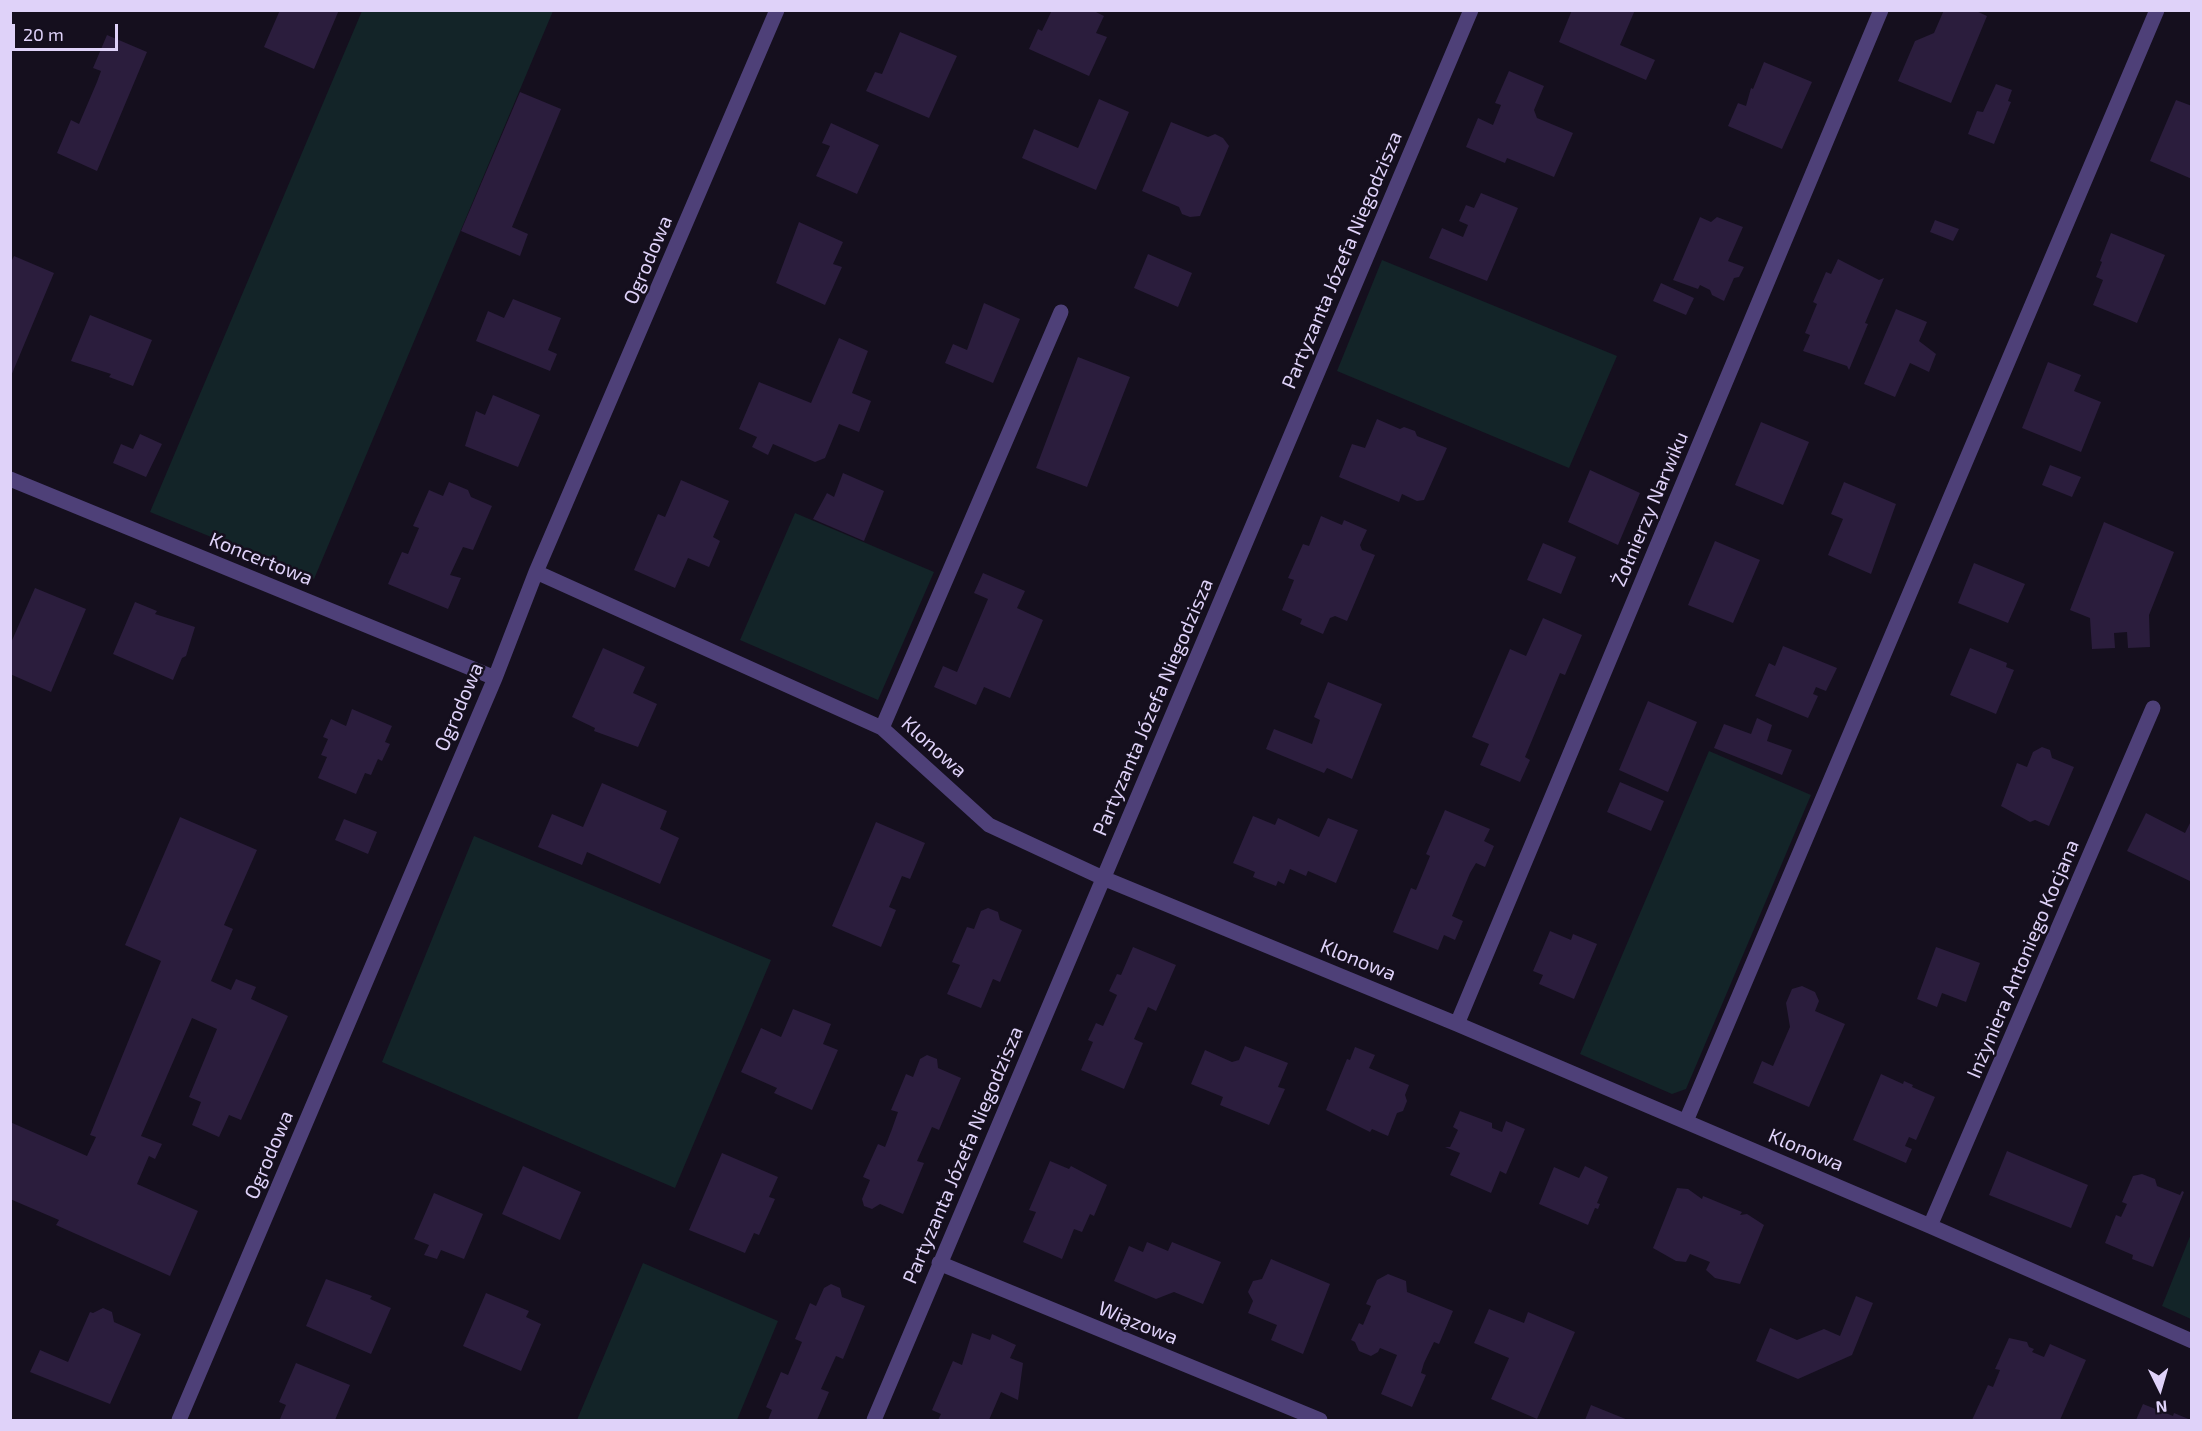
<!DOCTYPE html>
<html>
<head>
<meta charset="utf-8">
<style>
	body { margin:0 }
	#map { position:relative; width:2202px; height:1431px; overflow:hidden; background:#150f1e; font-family:"Exo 2",sans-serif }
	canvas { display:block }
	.frame { position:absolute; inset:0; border:12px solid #dfd2f9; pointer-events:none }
	.north { position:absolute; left:2130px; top:1359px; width:60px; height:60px; -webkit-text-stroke:4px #150f1e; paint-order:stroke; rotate:175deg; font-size:16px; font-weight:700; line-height:24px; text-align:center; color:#dfd2f9 }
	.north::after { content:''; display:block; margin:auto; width:21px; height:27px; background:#dfd2f9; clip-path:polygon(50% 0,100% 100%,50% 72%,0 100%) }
	.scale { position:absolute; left:12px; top:24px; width:106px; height:27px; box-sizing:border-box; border:3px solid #dfd2f9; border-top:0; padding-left:8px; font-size:18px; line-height:21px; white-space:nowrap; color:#dfd2f9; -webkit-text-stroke:4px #150f1e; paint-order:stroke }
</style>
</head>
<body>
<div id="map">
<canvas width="2202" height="1431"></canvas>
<div class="frame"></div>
<div class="north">N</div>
<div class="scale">20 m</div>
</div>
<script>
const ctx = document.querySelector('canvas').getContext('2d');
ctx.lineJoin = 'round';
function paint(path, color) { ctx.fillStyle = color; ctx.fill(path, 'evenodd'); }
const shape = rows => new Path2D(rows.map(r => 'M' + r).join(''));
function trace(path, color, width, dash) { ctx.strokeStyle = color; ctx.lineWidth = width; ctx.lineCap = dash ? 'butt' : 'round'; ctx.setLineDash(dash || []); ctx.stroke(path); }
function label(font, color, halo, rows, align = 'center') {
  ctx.font = font + ' "Exo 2",sans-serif'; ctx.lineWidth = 5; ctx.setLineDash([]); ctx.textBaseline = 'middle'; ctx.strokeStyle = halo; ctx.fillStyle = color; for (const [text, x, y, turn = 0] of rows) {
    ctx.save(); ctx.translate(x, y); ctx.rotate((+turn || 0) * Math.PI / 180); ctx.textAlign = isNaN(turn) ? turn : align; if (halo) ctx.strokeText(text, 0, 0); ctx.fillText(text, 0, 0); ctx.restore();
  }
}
paint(shape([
	[362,11,553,11,314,579,150,512],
	[1382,260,1617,356,1569,468,1337,371],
	[795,513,934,572,878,700,740,640],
	[1709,751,1811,795,1686,1089,1672,1094,1580,1054],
	[474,836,771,960,675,1188,382,1062],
	[2191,1234,2192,1319,2191,1319,2162,1306],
	[643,1263,778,1321,737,1420,577,1420]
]), '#132428');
paint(shape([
	[280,10,339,10,314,69,264,47],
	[1052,10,1092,10,1104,16,1096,33,1107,37,1089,76,1029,49,1038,29,1042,31],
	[1572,10,1635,10,1620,45,1655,60,1646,80,1559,42],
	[1944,10,1974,10,1987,16,1951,103,1898,81,1915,41,1934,33],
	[900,32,957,56,929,118,866,91,875,72,882,74],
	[107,35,147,52,97,171,57,153,71,120,79,124,97,82,101,71,93,68],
	[1764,62,1812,82,1782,149,1728,126,1738,103,1746,106,1751,88,1753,89],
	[1509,71,1544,86,1534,110,1537,118,1573,133,1554,177,1507,158,1505,163,1466,147,1478,118,1493,125,1501,105,1495,103],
	[1996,84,2012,90,2008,101,2011,102,1994,144,1968,134,1977,111,1983,112],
	[520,92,561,109,512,227,528,234,520,256,461,231],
	[1099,99,1129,112,1096,190,1022,158,1034,129,1078,148],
	[2176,100,2192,106,2192,179,2150,161],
	[1171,122,1208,137,1215,134,1223,138,1229,146,1200,216,1190,217,1182,214,1179,207,1142,191],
	[831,123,879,145,857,194,816,176,830,146,822,143],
	[1481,193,1518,208,1487,281,1429,258,1442,228,1463,237,1468,225,1459,221,1466,205,1474,208],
	[1700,217,1711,222,1717,217,1743,227,1728,261,1744,267,1739,277,1734,278,1724,301,1712,295,1710,290,1700,285,1698,289,1673,280],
	[1935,220,1959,229,1953,241,1930,232],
	[799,222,843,242,833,264,842,267,825,305,776,283],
	[2111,233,2165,255,2137,323,2093,305,2103,280,2096,277,2102,262,2100,261],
	[1148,254,1192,273,1178,307,1134,288],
	[14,256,54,273,11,376,10,264],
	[1838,259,1879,280,1884,278,1865,323,1868,324,1849,370,1847,366,1803,351,1810,335,1805,333,1817,304,1813,302,1826,272,1831,274],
	[1661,283,1694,298,1686,315,1653,301],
	[513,299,561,318,548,350,557,354,550,371,476,341,488,311,504,318],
	[984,303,1020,319,993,383,945,363,953,344,967,350],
	[1896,309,1927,322,1919,341,1936,354,1929,372,1910,363,1895,397,1864,384],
	[90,315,152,340,133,386,109,377,111,374,71,361],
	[839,338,868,351,852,393,871,401,859,432,839,424,825,458,815,462,773,444,768,455,752,447,757,437,739,429,759,382,811,403],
	[1078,357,1130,377,1087,487,1036,468],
	[2048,362,2081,375,2074,391,2101,402,2081,452,2022,428],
	[493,395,540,415,518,467,465,446,476,411,485,415],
	[1377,419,1400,429,1404,427,1415,431,1417,436,1447,448,1424,500,1417,501,1402,494,1399,502,1339,477,1352,444,1365,448],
	[1761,422,1809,442,1783,505,1735,485],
	[140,434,162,444,146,477,113,463,121,444,133,449],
	[2050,465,2081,477,2072,497,2042,485],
	[1590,470,1640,493,1618,545,1568,522],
	[843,473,884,491,864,541,813,519,827,493,834,497],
	[681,480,729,501,713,537,720,541,709,567,688,558,675,588,634,570,658,514,665,517],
	[449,482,468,490,471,497,492,506,473,550,463,547,450,575,461,578,448,609,388,584,402,552,408,554,419,528,413,526,429,490,443,496],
	[1844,482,1896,504,1871,574,1828,555,1843,519,1831,514],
	[1321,516,1342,525,1344,520,1367,530,1360,545,1362,550,1375,555,1347,621,1335,616,1330,618,1323,634,1300,624,1302,619,1282,610,1294,580,1288,578,1303,544,1309,546],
	[2104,522,2174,552,2149,615,2150,647,2128,648,2127,632,2114,633,2115,648,2092,649,2090,618,2070,610],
	[1715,541,1760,560,1733,623,1688,605],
	[1543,543,1576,557,1561,594,1527,580],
	[1974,563,2025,584,2008,623,1958,603],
	[983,573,1025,591,1017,608,1043,620,1010,698,984,687,976,705,934,687,943,666,957,672,988,599,974,593],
	[35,588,86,609,51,692,10,674,10,645],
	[135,602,157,611,155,614,195,627,186,656,182,658,173,680,113,654],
	[1543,618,1582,635,1565,675,1560,673,1525,757,1530,760,1520,782,1480,765,1489,744,1472,737,1510,649,1526,656],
	[1783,646,1837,668,1826,691,1816,687,1813,694,1818,696,1808,718,1755,696,1769,663,1775,666],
	[603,648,645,667,633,693,657,704,638,747,594,731,595,728,572,717],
	[1970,648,2007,663,2006,667,2014,670,1996,714,1950,695],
	[1328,682,1382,704,1352,779,1327,768,1324,773,1266,749,1274,729,1312,744,1320,720,1314,717],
	[1648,701,1697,722,1668,792,1619,770],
	[352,709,392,726,385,742,390,744,382,761,378,759,371,775,365,773,356,794,318,778,327,757,321,755,328,739,323,737,331,719,346,726],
	[1757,718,1772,725,1767,741,1792,750,1782,775,1714,748,1724,724,1751,734],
	[2042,747,2050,750,2052,758,2074,767,2049,826,2035,820,2030,822,2001,806,2017,763,2027,767,2033,752],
	[1620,782,1664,801,1651,831,1607,812],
	[602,783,667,811,660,829,679,838,660,884,587,852,582,865,538,847,552,814,583,827],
	[1445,810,1490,829,1484,841,1494,846,1485,867,1476,863,1470,873,1452,916,1463,921,1455,940,1444,935,1438,950,1393,932,1411,888,1416,890,1430,856,1426,854],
	[2146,813,2185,833,2192,819,2192,882,2127,851],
	[1253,816,1275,825,1278,818,1319,837,1328,818,1358,830,1336,883,1308,871,1306,876,1290,869,1284,884,1278,881,1276,886,1253,877,1255,872,1233,863],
	[180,817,257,850,224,925,233,929,211,981,231,990,236,979,256,987,251,999,288,1016,241,1120,229,1115,219,1137,192,1125,201,1102,189,1097,217,1029,192,1018,141,1136,162,1144,155,1159,149,1156,137,1184,198,1211,170,1276,56,1225,59,1220,10,1199,10,1122,87,1156,96,1137,90,1135,161,961,125,945],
	[344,819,377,832,368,854,335,840],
	[876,822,925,843,910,879,902,876,889,907,896,910,881,947,832,926],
	[988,908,998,912,1000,920,1022,930,1000,982,993,979,981,1008,947,994,960,965,952,962,967,927,974,929,981,911],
	[1550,931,1571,940,1573,934,1597,944,1574,999,1539,984,1543,975,1533,971],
	[1133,947,1176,965,1156,1011,1148,1007,1134,1039,1143,1043,1124,1089,1081,1070,1093,1042,1088,1040,1096,1023,1103,1026,1117,995,1109,991,1117,974,1121,975],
	[1936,947,1980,963,1966,1002,1942,993,1937,1007,1917,999],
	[1802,986,1815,992,1819,1001,1815,1011,1845,1024,1809,1107,1753,1083,1762,1061,1773,1066,1790,1027,1786,1003,1792,989],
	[793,1009,831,1024,823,1044,838,1050,812,1110,774,1093,777,1088,741,1072,761,1028,781,1037],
	[1245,1046,1288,1063,1278,1087,1285,1089,1269,1125,1220,1105,1223,1097,1191,1084,1205,1050,1232,1062,1239,1060],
	[1355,1047,1375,1055,1369,1068,1409,1085,1405,1095,1407,1101,1403,1111,1397,1113,1388,1136,1372,1129,1370,1132,1326,1110,1347,1059,1350,1060],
	[927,1055,937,1059,938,1068,961,1078,939,1130,932,1127,925,1143,917,1161,924,1163,903,1214,880,1204,872,1209,864,1206,862,1199,870,1180,863,1177,878,1144,885,1147,892,1129,898,1112,891,1110,906,1074,913,1077,920,1059],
	[1881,1074,1903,1084,1904,1081,1913,1085,1912,1087,1935,1097,1917,1138,1916,1140,1909,1137,1905,1146,1912,1149,1906,1163,1853,1140],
	[1460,1111,1492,1123,1492,1128,1502,1132,1506,1121,1525,1129,1506,1174,1500,1171,1491,1193,1450,1175,1460,1153,1445,1147,1450,1147,1458,1130,1453,1127],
	[2007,1151,2088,1185,2071,1228,1989,1195],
	[722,1153,778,1177,769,1197,775,1199,759,1235,754,1233,745,1253,689,1230],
	[1050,1161,1069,1169,1071,1166,1107,1185,1094,1216,1090,1214,1082,1232,1074,1229,1062,1259,1023,1242,1036,1212,1029,1210],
	[523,1166,581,1192,560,1240,502,1214],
	[1585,1166,1608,1177,1597,1203,1600,1204,1598,1209,1595,1208,1588,1225,1539,1204,1554,1167,1579,1178],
	[2142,1174,2155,1179,2157,1186,2180,1195,2182,1191,2184,1192,2153,1267,2132,1259,2133,1255,2105,1243,2116,1215,2121,1217,2127,1204,2122,1202,2133,1176],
	[1677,1188,1688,1189,1702,1199,1703,1196,1742,1212,1740,1215,1747,1214,1764,1225,1740,1284,1715,1278,1706,1270,1710,1262,1690,1254,1686,1262,1676,1261,1653,1248],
	[434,1193,483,1214,464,1259,441,1250,437,1259,424,1255,429,1245,414,1239],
	[1147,1242,1168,1251,1172,1242,1221,1262,1203,1304,1174,1292,1156,1299,1114,1281,1129,1246,1143,1252],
	[1271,1259,1330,1284,1303,1354,1271,1340,1277,1325,1248,1313,1253,1301,1248,1292,1253,1281,1262,1279],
	[1388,1274,1406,1281,1407,1292,1453,1311,1439,1344,1434,1342,1424,1363,1421,1373,1426,1375,1412,1407,1381,1394,1397,1355,1380,1348,1378,1352,1371,1356,1359,1351,1355,1342,1351,1340,1359,1323,1363,1325,1371,1306,1366,1304,1377,1280],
	[326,1279,372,1296,370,1299,391,1308,371,1354,306,1326],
	[831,1284,840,1288,842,1297,865,1306,843,1359,836,1356,821,1389,829,1392,817,1420,768,1420,772,1410,766,1407,781,1372,788,1375,802,1342,795,1339,810,1303,816,1306,824,1288],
	[486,1293,529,1311,526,1317,541,1324,521,1371,463,1346],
	[1856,1296,1873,1303,1852,1355,1798,1379,1756,1361,1770,1328,1797,1340,1824,1329,1840,1336],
	[103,1308,112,1312,114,1322,141,1334,110,1404,30,1372,40,1350,68,1362,90,1312,93,1313],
	[1489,1309,1524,1323,1528,1312,1575,1332,1537,1419,1491,1399,1509,1358,1474,1343],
	[972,1333,990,1340,992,1334,1016,1345,1010,1358,1023,1363,1018,1400,1001,1392,989,1420,938,1420,941,1414,932,1410,953,1361,962,1365],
	[2009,1338,2027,1342,2029,1347,2034,1349,2032,1352,2044,1357,2050,1344,2086,1360,2060,1420,1972,1420,1988,1385,1993,1387,2000,1370,1995,1369],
	[296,1363,350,1385,335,1420,280,1419,286,1405,279,1402],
	[2143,1404,2173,1416,2174,1413,2191,1420,2136,1420],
	[1591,1405,1628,1420,1585,1420]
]), '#2b1d3d');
trace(shape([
	[10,479,495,678],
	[536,572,882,728,989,825,1103,878,1457,1024,1930,1226,2192,1341],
	[882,728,1061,312],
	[1457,1024,1881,10],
	[1686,1121,2157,10],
	[1930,1226,2153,708],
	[939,1263,1320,1420],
	[179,1420,495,678,536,572,777,10],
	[874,1420,1471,10]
]), '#4e4078', 15);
label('20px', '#dfd2f9', '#150f1e', [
	["Ogrodowa",648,260,-67],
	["Partyzanta Józefa Niegodzisza",1342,260,-67],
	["Żołnierzy Narwiku",1650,509,-67],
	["Koncertowa",261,559,22],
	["Ogrodowa",459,707,-67],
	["Partyzanta Józefa Niegodzisza",1153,707,-67],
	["Klonowa",934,747,42],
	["Inżyniera Antoniego Kocjana",2023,959,-67],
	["Klonowa",1358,960,22],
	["Klonowa",1806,1150,23],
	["Ogrodowa",269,1155,-67],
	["Partyzanta Józefa Niegodzisza",963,1155,-67],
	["Wiązowa",1138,1323,22]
]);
</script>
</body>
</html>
